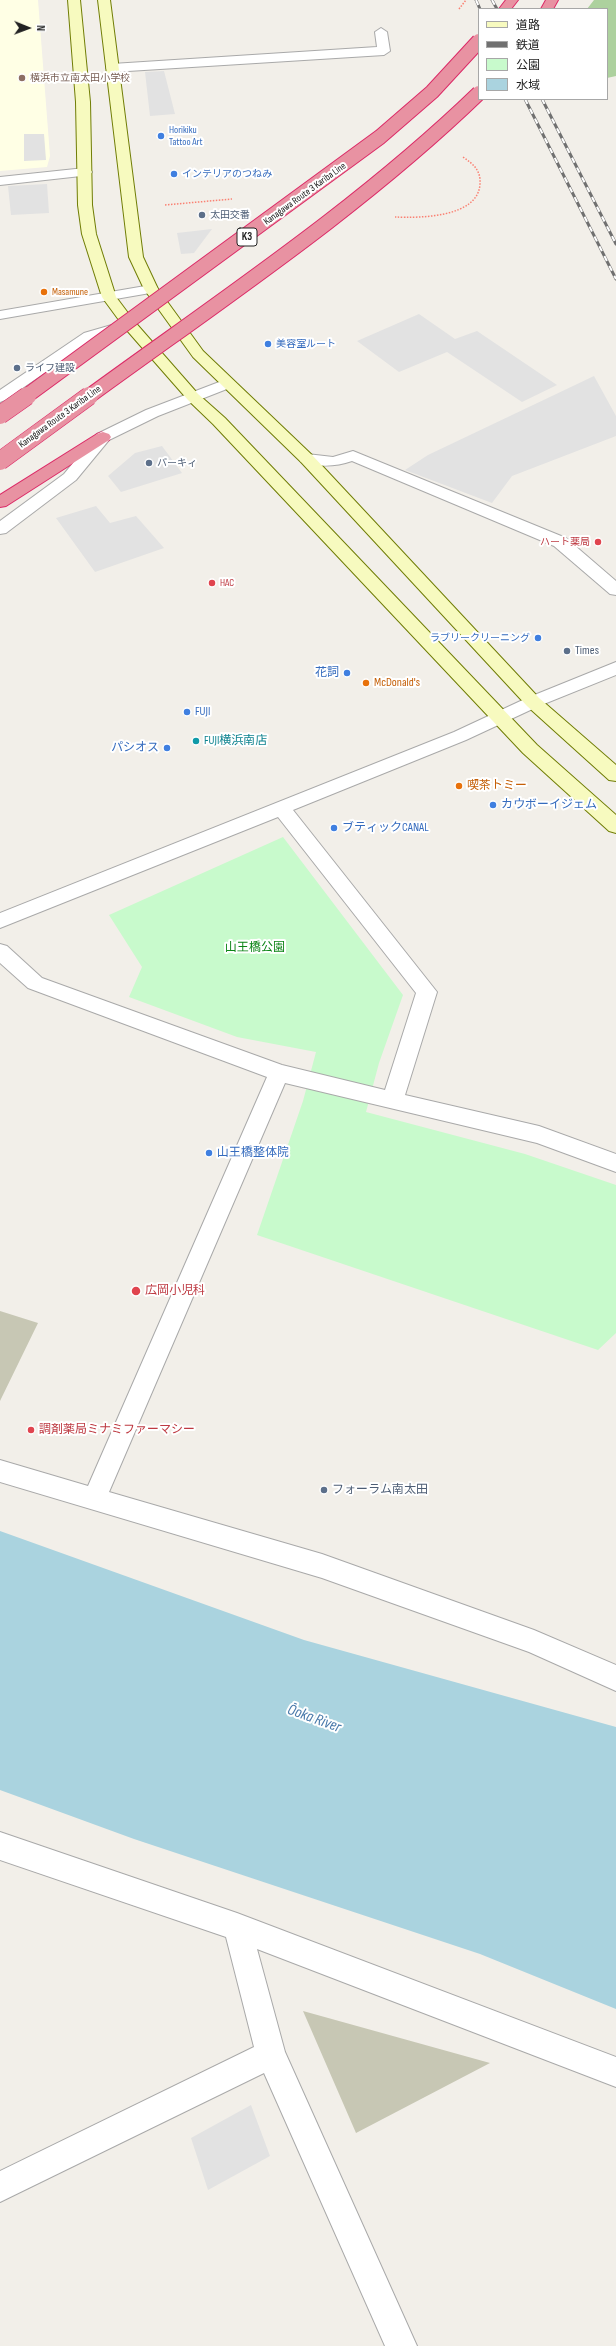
<!DOCTYPE html>
<html>
<head>
<meta charset="utf-8">
<style>
	body { margin:0 }
	#map { position:relative; width:616px; height:2346px; overflow:hidden; background:#f2efe9; font-family:"Sofia Sans Condensed","Noto Sans JP",sans-serif }
	canvas { display:block }
	.legend { position:absolute; left:478px; top:8px; width:130px; height:92px; box-sizing:border-box; background:#fff; border:1px solid #a7a7a7; margin:0; padding:5px 7px; list-style:none; font-size:12px; color:#222 }
	.legend li { display:flex; align-items:center; gap:8px; height:20px }
	.legend b { width:20px; border:1px solid #a7a7a7 }
	.north { position:absolute; left:8px; top:8px; width:40px; height:40px; -webkit-text-stroke:3px #fff; paint-order:stroke; rotate:91deg; font-size:11px; font-weight:700; line-height:16px; text-align:center; color:#222 }
	.north::after { content:''; display:block; margin:auto; width:14px; height:18px; background:#222; clip-path:polygon(50% 0,100% 100%,50% 72%,0 100%) }
</style>
</head>
<body>
<div id="map">
<canvas width="616" height="2346"></canvas>
<ul class="legend">
<li><b style="height:5px;background:#f7fabf"></b>道路</li>
<li><b style="height:5px;background:#707070"></b>鉄道</li>
<li><b style="height:11px;background:#c8facc"></b>公園</li>
<li><b style="height:11px;background:#aad3df"></b>水域</li>
</ul>
<div class="north">N</div>
</div>
<script>
const c = document.querySelector('canvas').getContext('2d');
c.lineJoin = 'round';
function paint(path, color) {
  c.fillStyle = color;
  c.fill(path, 'evenodd');
}
function stroke(path, color, width, dash) {
  c.strokeStyle = color;
  c.lineWidth = width;
  c.lineCap = dash ? 'butt' : 'round';
  c.setLineDash(dash || []);
  c.stroke(path);
}
function write(font, color, halo, rows, align = 'center') {
  c.font = font + ' "Sofia Sans Condensed","Noto Sans JP",sans-serif';
  c.lineWidth = 4;
  c.setLineDash([]);
  c.textBaseline = 'middle';
  c.strokeStyle = halo;
  c.fillStyle = color;
  for (const [text, x, y, turn = 0] of rows) {
    c.save();
    c.translate(x, y);
    c.rotate((+turn || 0) * Math.PI / 180);
    c.textAlign = isNaN(turn) ? turn : align;
    if (halo) c.strokeText(text, 0, 0);
    c.fillText(text, 0, 0);
    c.restore();
  }
}
paint(new Path2D(`
	M0,0h38l12,156 -3,11 -47,4z`), '#ffffe5');
paint(new Path2D(`
	M0,1311l38,12 -38,78z
	M303,2011l187,52 -134,70z`), '#c7c7b4');
paint(new Path2D(`
	M594,0h22v76l-9,2v-69h-20z`), '#add19e');
paint(new Path2D(`
	M283,837l120,158 -24,68 -13,49 159,42 91,31v148l-18,17 -341,-115 46,-134 13,-49 -79,-15 -108,-40 13,-30 -33,-52z`), '#c8facc');
paint(new Path2D(`
	M164,71l11,43 -25,2 -5,-44z
	M24,134h20l2,26 -22,1z
	M47,184l2,29 -38,2 -3,-29z
	M212,229l-18,24 -13,1 -4,-21z
	M419,314l36,25 22,-8 80,54 -35,17 -75,-50 -48,20 -42,-31z
	M594,376l22,40v20l-104,40 -20,27 -87,-33 23,-15z
	M162,446l20,27 -61,19 -13,-16 27,-23z
	M96,506l14,17 26,-7 28,32 -69,24 -39,-54z
	M251,2105l19,51 -62,34 -17,-52z`), '#e2e2e2');
paint(new Path2D(`
	M0,1531l304,109 312,87v282l-136,-55 -346,-115 -134,-49z`), '#aad3df');
const pedestrian = new Path2D(`
	M129,320l5,1 2,3 -2,3 -40,12 -89,61 -5,2v-12l84,-57z`);
const minor = new Path2D(`
	M381,28l6,4 3,19 -6,4 -272,17 -6,-4 6,-4 265,-17 -2,-15z
	M85,168l5,1 2,3 -2,3 -90,10v-8z
	M151,285l5,1 2,3 -2,3 -156,27v-8z
	M227,379l5,2 3,3 -3,3 -74,29 -49,24 -33,40 -70,53 -6,1v-13l64,-47 33,-40 49,-24z
	M353,451l213,87 50,43v14l-6,-1 -56,-48 -202,-85c-17,6 -33,6 -51,1l-2,-3 2,-3 6,-2 26,3z
	M616,662v13l-77,31 -73,34 -173,70 144,182 -32,103 134,31 77,28v18l-79,-29 -252,-60 -176,409 213,62 212,76 82,35v26l-87,-39 -207,-74 -322,-96v-22l88,26 179,-409 -239,-89 -28,-25v-19l7,2 35,32 240,87 103,25 31,-97 -138,-176 -278,111v-15l454,-181 73,-34z
	M0,1832l237,81 379,144v30l-359,-138 28,103 132,294h-32l-121,-273 -264,129v-31l254,-124 -28,-110 -226,-77z`);
const secondary = new Path2D(`
	M68,0h12l10,102 2,103 4,29 20,63 18,24 64,73 27,24 312,327 79,70v18l-7,-2 -86,-78 -310,-329 -25,-24 -64,-73 -22,-30 -20,-63 -4,-29 -2,-103z
	M98,0h12l33,257 15,32 45,62 110,105 226,242 77,67v16l-7,-1 -82,-74 -226,-244 -108,-105 -49,-68 -15,-32z`);
const motorway = new Path2D(`
	M506,0h12l-7,9h-12z
	M546,0h12l-5,9h-12z
	M103,432l6,2 2,3 -2,3 -103,66 -6,1v-12l97,-61z`);
stroke(pedestrian, '#a9a9a9', 2);
stroke(minor, '#a9a9a9', 2);
stroke(secondary, '#707d05', 2);
stroke(motorway, '#dc2a67', 2);
stroke(new Path2D(`
	M459,9l7,-9
	M165,205l67,-6
	M395,217c24,1 83,1 85,-33 1,-14 -7,-20 -17,-27`), '#fa8072', 1.5, [1.5, 1.5]);
paint(pedestrian, '#fff');
paint(minor, '#fff');
paint(secondary, '#f7fabf');
paint(motorway, '#e892a2');
const rail = new Path2D(`
	M476,0l4,9
	M492,0l5,9
	M525,99l91,180
	M542,99l74,145`);
stroke(rail, '#707070', 3);
stroke(rail, '#fff', 2, [5.5]);
const motorwayBridgeFar1 = new Path2D(`
	M25,397l355,-260 52,-45 47,-51
	M88,397c133,-97 272,-189 391,-304`);
const motorwayBridge = new Path2D(`
	M0,415l27,-19
	M0,461l89,-65`);
stroke(motorwayBridgeFar1, '#dc2a67', 16, []);
stroke(motorwayBridge, '#dc2a67', 19, []);
stroke(motorwayBridgeFar1, '#e892a2', 14);
stroke(motorwayBridge, '#e892a2', 18);
for (const [x, y, r, color] of [
	[22,78,4,"#8d6e63"],
	[161,136,4,"#3f7fe0"],
	[174,174,4,"#3f7fe0"],
	[202,215,4,"#5c6f8a"],
	[44,292,4,"#e8710a"],
	[268,344,4,"#3f7fe0"],
	[17,368,4,"#5c6f8a"],
	[149,463,4,"#5c6f8a"],
	[598,542,4,"#e0444e"],
	[212,583,4,"#e0444e"],
	[538,638,4,"#3f7fe0"],
	[567,651,4,"#5c6f8a"],
	[347,673,4,"#3f7fe0"],
	[366,683,4,"#e8710a"],
	[187,712,4,"#3f7fe0"],
	[196,741,4,"#0f9aa8"],
	[167,748,4,"#3f7fe0"],
	[459,786,4,"#e8710a"],
	[493,805,4,"#3f7fe0"],
	[334,828,4,"#3f7fe0"],
	[209,1153,4,"#3f7fe0"],
	[136,1291,5,"#e0444e"],
	[31,1430,4,"#e0444e"],
	[324,1490,4,"#5c6f8a"]
]) {
  const dot = new Path2D();
  dot.arc(x, y, r, 0, 2 * Math.PI);
  c.fillStyle = color;
  c.fill(dot);
  stroke(dot, '#fff', 1.5);
}
write('10px', '#785e54', '#fff', [
	["横浜市立南太田小学校",30,78]
], 'left');
write('10px', '#366cbe', '#fff', [
	["Horikiku",169,130],
	["Tattoo Art",169,142],
	["インテリアのつねみ",182,174],
	["美容室ルート",276,344],
	["ラブリークリーニング",530,638,"right"]
], 'left');
write('10px', '#222', '#fff', [
	["Kanagawa Route 3 Kariba Line",305,194,-36],
	["Kanagawa Route 3 Kariba Line",60,417,-36]
]);
write('10px', '#4e5e75', '#fff', [
	["太田交番",210,215],
	["ライフ建設",25,368],
	["パーキィ",157,463]
], 'left');
write('10px', '#c56008', '#fff', [
	["Masamune",52,292]
], 'left');
write('10px', '#be3a42', '#fff', [
	["ハート薬局",590,542],
	["HAC",220,583,"left"]
], 'right');
for (const [x, y, w] of [
	[247,237,20]
]) {
  const box = new Path2D();
  box.roundRect(x - w / 2, y - 9, w, 18, 3);
  c.fillStyle = '#fff';
  c.fill(box);
  stroke(box, '#222', 1);
}
write('bold 11px', '#222', null, [
	["K3",247,237]
]);
write('12px', '#4e5e75', '#fff', [
	["Times",575,651],
	["フォーラム南太田",332,1490]
], 'left');
write('12px', '#366cbe', '#fff', [
	["花詞",339,673,"right"],
	["FUJI",195,712],
	["パシオス",159,748,"right"],
	["カウボーイジェム",501,805],
	["ブティックCANAL",342,828],
	["山王橋整体院",217,1153]
], 'left');
write('12px', '#c56008', '#fff', [
	["McDonald's",374,683],
	["喫茶トミー",467,786]
], 'left');
write('12px', '#0d838f', '#fff', [
	["FUJI横浜南店",204,741]
], 'left');
write('12px', '#0c8416', '#fff', [
	["山王橋公園",255,948]
]);
write('12px', '#be3a42', '#fff', [
	["広岡小児科",145,1291],
	["調剤薬局ミナミファーマシー",39,1430]
], 'left');
write('italic 16px', '#4a7aab', '#fff', [
	["Ōoka River",314,1719,20]
]);
</script>
</body>
</html>
